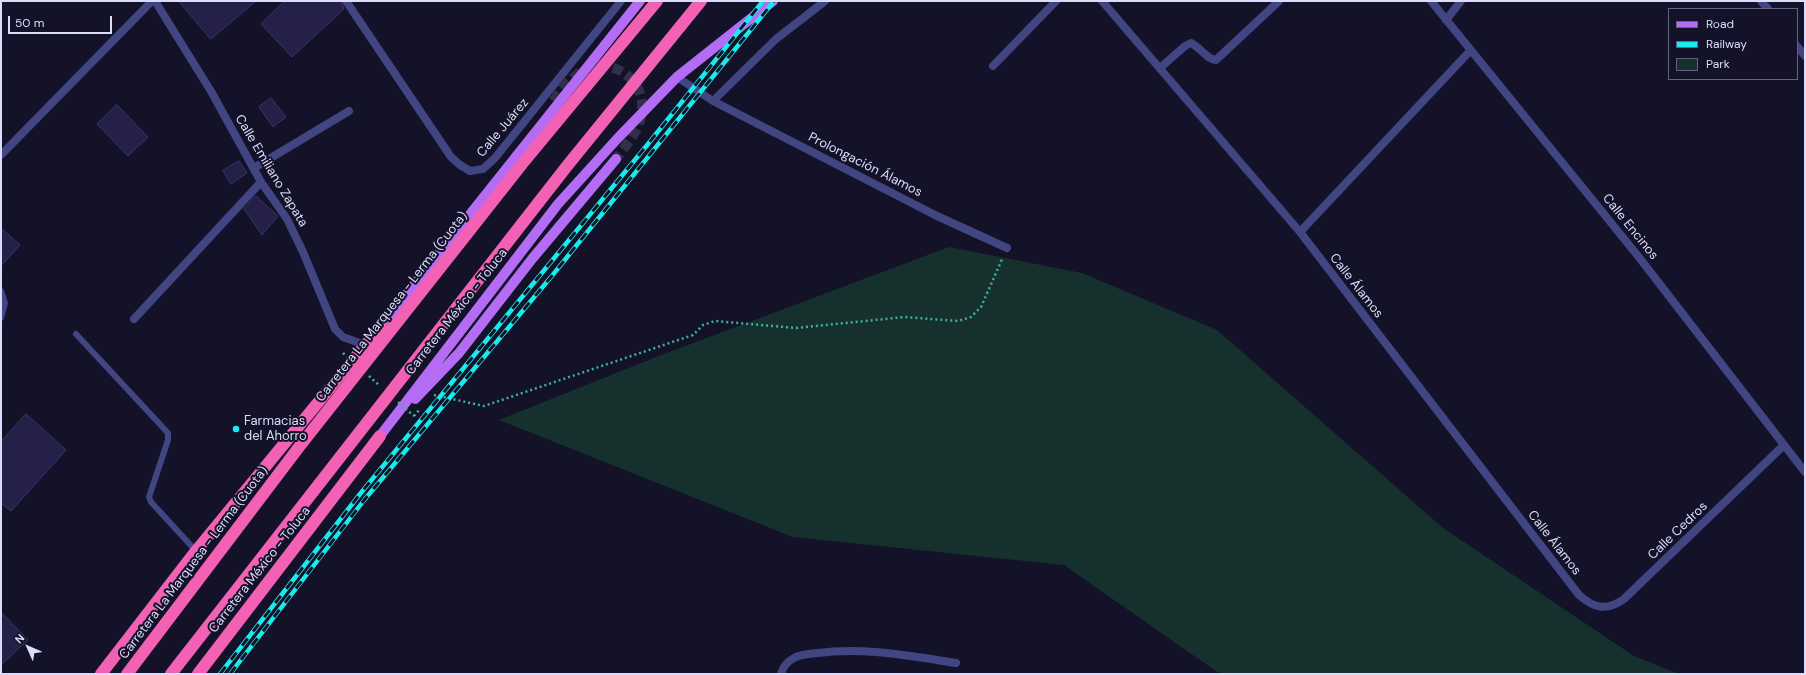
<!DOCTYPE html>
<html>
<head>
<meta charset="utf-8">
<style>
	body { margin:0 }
	#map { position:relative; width:1806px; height:675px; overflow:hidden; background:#141228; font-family:"DM Sans",sans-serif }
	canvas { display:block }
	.frame { position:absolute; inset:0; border:2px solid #dcdcfc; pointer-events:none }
	.legend { position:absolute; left:1668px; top:8px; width:130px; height:72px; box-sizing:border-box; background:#141228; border:1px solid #64637d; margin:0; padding:5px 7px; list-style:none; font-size:12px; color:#dcdcfc }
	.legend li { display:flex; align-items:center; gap:8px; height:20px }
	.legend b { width:20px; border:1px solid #64637d }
	.north { position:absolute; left:8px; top:627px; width:40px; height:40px; -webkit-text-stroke:3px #141228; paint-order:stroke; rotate:315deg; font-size:11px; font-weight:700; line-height:16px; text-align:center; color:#dcdcfc }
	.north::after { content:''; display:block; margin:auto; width:14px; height:18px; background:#dcdcfc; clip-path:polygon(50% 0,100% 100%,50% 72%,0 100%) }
	.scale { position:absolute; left:8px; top:16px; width:104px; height:18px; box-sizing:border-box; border:2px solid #dcdcfc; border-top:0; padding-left:5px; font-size:12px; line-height:14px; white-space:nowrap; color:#dcdcfc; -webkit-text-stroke:3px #141228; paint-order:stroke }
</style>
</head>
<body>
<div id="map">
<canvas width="1806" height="675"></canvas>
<div class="frame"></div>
<ul class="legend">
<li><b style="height:5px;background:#b36cf3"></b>Road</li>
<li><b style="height:5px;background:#18ebec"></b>Railway</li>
<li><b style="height:11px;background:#16312d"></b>Park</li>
</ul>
<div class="north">N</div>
<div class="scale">50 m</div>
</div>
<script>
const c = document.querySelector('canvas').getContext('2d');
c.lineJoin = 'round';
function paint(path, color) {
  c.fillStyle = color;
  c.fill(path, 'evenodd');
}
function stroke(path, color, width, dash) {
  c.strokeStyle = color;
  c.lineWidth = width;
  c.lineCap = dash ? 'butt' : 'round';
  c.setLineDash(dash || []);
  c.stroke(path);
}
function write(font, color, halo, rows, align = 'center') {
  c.font = font + ' "DM Sans",sans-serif';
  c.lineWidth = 4;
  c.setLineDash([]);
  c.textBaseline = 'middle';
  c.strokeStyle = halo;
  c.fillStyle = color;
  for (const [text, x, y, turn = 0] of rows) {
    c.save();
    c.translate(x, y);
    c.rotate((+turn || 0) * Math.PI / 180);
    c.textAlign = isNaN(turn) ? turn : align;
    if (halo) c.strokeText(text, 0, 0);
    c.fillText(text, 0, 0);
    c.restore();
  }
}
paint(new Path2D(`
	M949,247l133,26 135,57 226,198 191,128 45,18h-459l-156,-109 -271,-28 -294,-117 157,-63z`), '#16312d');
const building = new Path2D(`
	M179,1h77l-45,38z
	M285,1h56l3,8 -52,48 -31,-33z
	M271,98l15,19 -13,10 -14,-20z
	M117,105l31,32 -20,19 -31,-32z
	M239,161l8,12 -16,11 -8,-13z
	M256,196l22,20 -16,19 -18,-26z
	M1,228l19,17 -19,21z
	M26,414l40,36 -55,61 -10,-8v-61z
	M1,612l27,28 -27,25z`);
paint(building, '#242047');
stroke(building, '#3a3471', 1);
stroke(new Path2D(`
	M598,65c35,2 54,31 39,63 -5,11 -14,21 -21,31
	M553,101l14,-18 13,-11`), '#323048', 10, [10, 5]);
stroke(new Path2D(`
	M434,395l50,11 209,-71 10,-10 12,-4 81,7 108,-11 54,4 13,-4 10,-10 22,-50
	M414,416l6,-7`), '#3bb19f', 2.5, [2, 3]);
stroke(new Path2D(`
	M1,291l4,12 -4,15
	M76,334l92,99v7l-19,57 2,5 45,49`), '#414582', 6);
stroke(new Path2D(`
	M155,1l57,92 49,89 26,37 16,33 32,77 8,8 22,8
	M346,1l105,156 9,8 10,6 13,-2 12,-11 126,-157
	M1102,1l198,231 279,363c16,14 28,16 45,4l160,-154
	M1431,1l207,255 167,216
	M1761,1l7,8
	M1446,20l15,-19
	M1797,46l8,10
	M993,66l63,-65
	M1160,68l25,-22 6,-3c9,4 15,16 25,17l63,-59
	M677,77l36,24 224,115 70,32
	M713,101l63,-62 49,-38
	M1,155l151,-154
	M254,168l95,-57
	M1300,232l170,-181
	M134,319l127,-137
	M781,674c2,-7 7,-13 13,-16 7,-4 16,-4 24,-5 46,-6 92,3 138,10`), '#414582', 8);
stroke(new Path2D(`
	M381,326l259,-325
	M415,399l44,-46 73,-94 84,-100
	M380,436l178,-232 59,-65 60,-62 96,-76`), '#b36cf3', 10);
stroke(new Path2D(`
	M101,674l95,-123 185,-225
	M198,674l182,-238`), '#f261b4', 12);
const rail = new Path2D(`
	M220,674l140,-180 288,-350 115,-143
	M230,674l135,-175 186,-222 223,-276`);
stroke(rail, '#18ebec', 4.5);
stroke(rail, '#141228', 3, [9]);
stroke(new Path2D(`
	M343,353l9,8
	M369,376l11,10
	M398,402l16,14`), '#3bb19f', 2.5, [2, 3]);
stroke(new Path2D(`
	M127,674l172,-227 223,-283 135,-163
	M171,674l396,-508 134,-165`), '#f261b4', 12);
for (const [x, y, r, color] of [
	[236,429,4,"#18ebec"]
]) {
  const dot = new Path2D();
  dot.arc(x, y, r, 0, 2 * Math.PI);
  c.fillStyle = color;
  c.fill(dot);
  stroke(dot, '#141228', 1.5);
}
write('13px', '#dcdcfc', '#141228', [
	["Calle Juárez",503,128,-50],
	["Prolongación Álamos",865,165,27],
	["Calle Emiliano Zapata",271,171,59],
	["Calle Encinos",1630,227,51],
	["Calle Álamos",1356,286,52],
	["Carretera La Marquesa - Lerma (Cuota)",392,307,-52],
	["Carretera México - Toluca",457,312,-52],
	["Calle Cedros",1678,531,-44],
	["Calle Álamos",1554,543,52],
	["Carretera La Marquesa - Lerma (Cuota)",194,563,-53],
	["Carretera México - Toluca",260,570,-52]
]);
write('13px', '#dcdcfc', '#141228', [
	["Farmacias",244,422],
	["del Ahorro",244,437]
], 'left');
</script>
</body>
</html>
